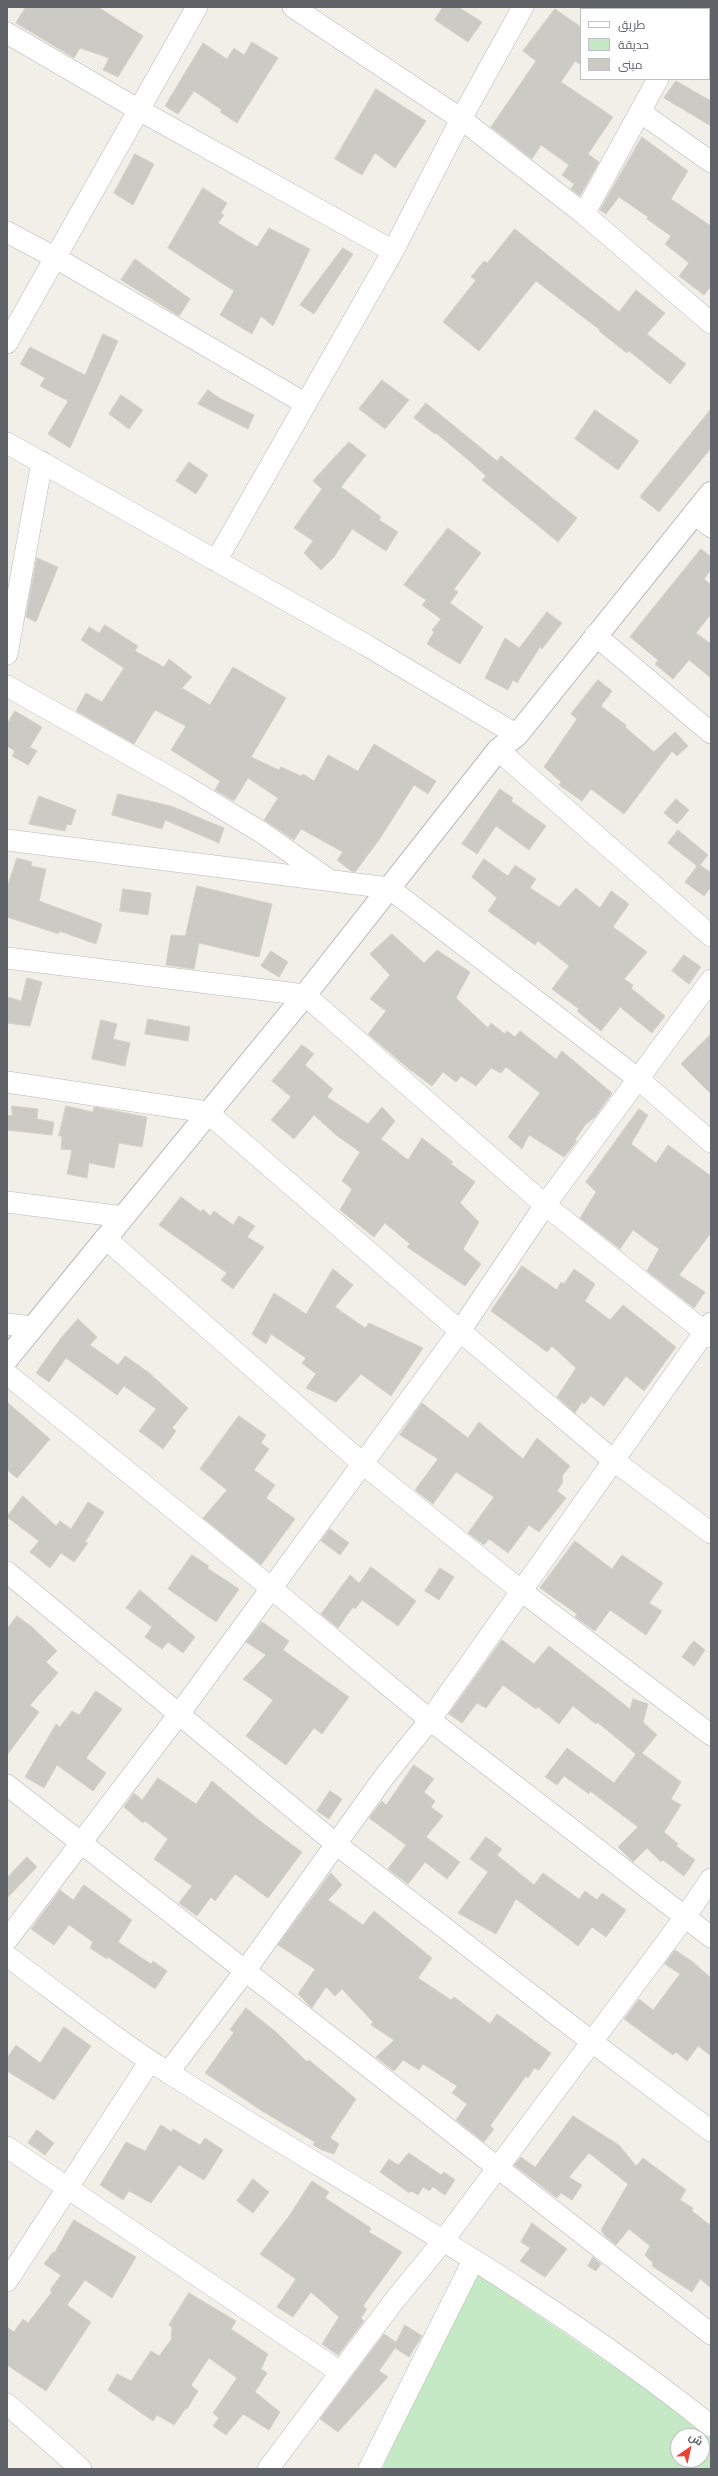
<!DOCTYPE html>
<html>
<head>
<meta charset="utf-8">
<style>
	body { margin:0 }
	#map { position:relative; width:718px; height:2476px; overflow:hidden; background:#f1efe8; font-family:Ubuntu,Cairo,sans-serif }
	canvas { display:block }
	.frame { position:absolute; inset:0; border:8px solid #5f6368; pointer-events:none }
	.legend { position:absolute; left:580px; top:8px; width:130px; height:72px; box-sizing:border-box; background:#fff; border:1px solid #bfc1c3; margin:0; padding:5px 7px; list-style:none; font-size:12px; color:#5f6368 }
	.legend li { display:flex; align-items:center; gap:8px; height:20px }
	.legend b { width:20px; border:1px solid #bfc1c3 }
	.north { position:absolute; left:670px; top:2428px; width:40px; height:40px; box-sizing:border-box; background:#fff; border:1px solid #bfc1c3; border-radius:50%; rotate:34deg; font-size:11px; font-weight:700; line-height:16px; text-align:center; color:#5f6368 }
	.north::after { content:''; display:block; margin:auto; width:14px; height:18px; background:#ea4335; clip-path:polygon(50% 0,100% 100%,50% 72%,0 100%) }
</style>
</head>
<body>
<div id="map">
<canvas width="718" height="2476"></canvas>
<div class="frame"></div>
<ul class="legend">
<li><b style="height:5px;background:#fff"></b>طريق</li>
<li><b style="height:11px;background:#c5e8c5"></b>حديقة</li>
<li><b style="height:11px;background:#cccac5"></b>مبنى</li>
</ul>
<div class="north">ش</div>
</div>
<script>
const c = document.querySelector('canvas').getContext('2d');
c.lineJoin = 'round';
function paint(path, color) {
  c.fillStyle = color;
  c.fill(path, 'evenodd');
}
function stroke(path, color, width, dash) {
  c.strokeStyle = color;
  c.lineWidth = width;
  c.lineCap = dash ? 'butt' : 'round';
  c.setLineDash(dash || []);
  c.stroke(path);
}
paint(new Path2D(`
	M473,2271l238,162v36h-329zM678,2436h24v24h-24z`), '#c5e8c5');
const building = new Path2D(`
	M26,7h72l45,29 -25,41 -15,-7 6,-12 -29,-10 -6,10 -58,-35z
	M443,7h15l24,15 -14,20 -33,-22z
	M555,9l26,18v38l-6,-4 -14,21 52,35 -25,37 11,8 -19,34 -9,-7 3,-5 -12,-9 7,-10 -28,-20 -9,14 -41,-32 45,-66 -13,-10z
	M252,42l26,16 -41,65 -17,-11 2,-2 -28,-19 -16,23 -13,-8 38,-63 24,16 7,-11 10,7z
	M676,81l35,20v25l-47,-28z
	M376,89l50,32 -31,47 -20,-15 -13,22 -27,-16z
	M642,137l46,34 -17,28 40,27v60l-7,9 -25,-19 10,-13 -24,-19 6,-8 -24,-17 1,-2 -29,-20 -13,17 -6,-4z
	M135,154l19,10 -21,41 -19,-12z
	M203,188l24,15 -6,10 3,2 -6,8 39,24 12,-19 41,21 -37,77 -12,-10 -9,18 -32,-19 14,-24 -66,-43z
	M515,229l104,83 17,-22 29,23 -18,21 39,30 -16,20 -41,-33 -2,2 -28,-22 1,-1 -64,-49 -57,70 -36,-29 33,-42 -5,-3 13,-16 3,2z
	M343,248l10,6 -39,60 -14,-9z
	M135,259l55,40 -11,17 -58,-36z
	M103,334l15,7 -48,107 -22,-14 20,-33 -28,-15 5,-8 -25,-14 10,-17 55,28z
	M382,380l27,20 -24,29 -26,-20z
	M208,390l13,9 33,16 -6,14 -50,-25z
	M121,395l22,15 -14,19 -20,-15z
	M426,403l71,58 4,-5 76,62 -19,24 -76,-62 4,-4 -13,-12 -37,-31 -1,1 -21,-16z
	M711,409v39l-52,64 -19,-15z
	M595,410l44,31 -21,29 -43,-31z
	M349,442l17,13 -25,32 40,30 -2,3 19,12 -12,19 -34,-22 -18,28 -13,13 -17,-17 9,-12 -19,-13 28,-39 -9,-8z
	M189,462l19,13 -12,19 -20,-13z
	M448,528l33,25 -27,36 4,3 -8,11 33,24 -23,37 -33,-20 7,-12 -2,-2 9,-11 -19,-14 4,-5 -22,-15z
	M701,549l10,8v13l-7,9 7,6v29l-15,19 15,11v34l-22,-18 -16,19 -18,-15 3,-4 -28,-23z
	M37,558l21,9 -22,55 -10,-5z
	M547,612l15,11 -20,26 -2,-2 -23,36 -4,-3 -5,10 -23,-12 20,-40 14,10z
	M105,625l33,21 -3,5 29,16 5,-8 23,18 -10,11 28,17 23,-38 53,31 -35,59 28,13 2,-3 20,9 2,-2 11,7 14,-26 30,16 16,-27 62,37 -8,13 -14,-9 -35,55 -24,32 -4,-1 -14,-11 6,-8 -42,-23 -7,11 -30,-20 14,-22 -30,-20 -14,23 -19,-11 5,-9 -49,-31 15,-24 -31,-16 -21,34 -58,-33 10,-18 16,9 22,-34 -43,-28 8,-13 10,6z
	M598,680l14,11 -11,15 25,19 -1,2 29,25 21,-20 13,14 -11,10 -5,-5 -48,63 -33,-25 -9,12 -23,-16 2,-3 -17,-15 33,-48 -6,-5z
	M15,711l27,16 -12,20 7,4 -9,14 -16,-9 3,-5 -8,-5v-22z
	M500,789l13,9 -2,3 35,25 -17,24 -33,-24 -19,28 -15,-10z
	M118,794l53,12 53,22 -5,15 -54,-23 -3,9 -50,-14z
	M39,796l37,14 -5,15 -4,-1 -2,7 -36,-7z
	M676,799l13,11 -12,14 -13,-11z
	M678,830l30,25 -8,10 11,8v14l-7,9 -19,-14 12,-16 -29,-23z
	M17,858l15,4 -1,4 15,3 -7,32 63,23 -6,20 -37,-13v3l-52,-17v-29z
	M484,859l24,17 7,-11 21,14 -6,9 29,19 17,-19 24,20 11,-17 18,13 -16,23 34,25 -23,27 9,6 -2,3 34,28 -13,17 -32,-26 -19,24 -24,-20 2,-2 -27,-20 17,-23 -31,-25 -3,4 -47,-34 9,-13 -25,-21z
	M197,886l75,18 -13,53 -60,-14 -5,26 -28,-4 5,-30 14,1z
	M123,889l28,4 -3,22 -28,-4z
	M392,934l32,29 13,-13 33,22 -14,26 32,30 3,-5 14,11 2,-3 8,6 5,-6 36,28 6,-8 50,42 -17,24 -10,8 -10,15 2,1 -13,16 -35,-22 -7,14 -14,-12 32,-44 -34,-26 -5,6 -10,-5 -15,18 -15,-10 -5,6 -13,-10 -11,14 -23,-17 -41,-35 18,-23 -16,-12 20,-24 -20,-21z
	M271,951l17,11 -9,15 -18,-11z
	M684,955l17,12 -12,17 -17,-13z
	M27,978l15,4 -12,44 -23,-3v-26l14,4z
	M148,1019l42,8 -2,14 -43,-7z
	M101,1020l16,4 -4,15 17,4 -5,23 -33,-7z
	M711,1034v60l-30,-30z
	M302,1045l12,9 -9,11 28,24 -6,8 41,27 14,-17 13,14 -14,18 27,21 14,-22 31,24 -2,2 24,18 -15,21 19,19 -16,27 18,15 -16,22 -58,-39 3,-3 -25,-21 -11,14 -34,-27 12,-21 -10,-8 18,-29 -24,-17 -22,-20 -20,24 -23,-19 20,-23 -19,-16z
	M12,1106l26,3 -1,10 17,3 -2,13 -45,-5v-15l5,1z
	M66,1106l27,6 1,-5 53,10 -5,30 -23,-4 -5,25 -25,-5 -2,15 -20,-4 5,-24 -11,-1 1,-13h-3z
	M639,1109l9,6 -17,29 25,19 12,-18 43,31v57l-32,42 26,17 -11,16 -47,-37 12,-22 -26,-19 -13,19 -40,-31 16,-26 -10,-10z
	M181,1197l20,15 2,-3 7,7 4,-5 19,14 6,-9 16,10 -8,11 17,10 -31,42 -12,-9 6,-7 -68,-48z
	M522,1266l35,24 4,-8 3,2 10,-15 21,15 -10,17 25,19 13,-15 53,42 -32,44 -18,-15 -22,30 -13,-10 -7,8 -2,-2 -7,11 -18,-16 19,-29 -24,-22 -5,6 -56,-41z
	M333,1269l20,16 -18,22 30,21 4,-5 54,25 -32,48 -30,-22 -25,28 -30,-14 10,-14 -14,-11 4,-5 -35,-24 -5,10 -14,-10 22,-41 32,21z
	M78,1319l19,18 -7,8 28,20 7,-9 23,16 40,36 -16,20 4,3 -13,18 -24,-18 17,-22 -32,-23 -7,9 -51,-37 -17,24 -13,-9 25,-35z
	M7,1402l43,37 -33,39 -10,-8z
	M422,1403l46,35 11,-16 44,37 14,-21 33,28 -8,10 1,6 -6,9 9,7 -27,34 -10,-7 -21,28 -19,-14 -5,6 -16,-12 26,-36 -38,-25 -23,32 -18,-14 23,-31 -38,-24z
	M239,1416l27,19 -5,8 8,6 -15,21 21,15 -9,13 29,21 -34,46 -58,-47 24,-28 -27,-21z
	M23,1496l33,30 4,-5 11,8 17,-27 16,10 -19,30 3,1 -14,19 -13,-9 -11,15 -20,-16 9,-11 -32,-24z
	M330,1529l19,14 -9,12 -19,-14z
	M575,1541l37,28 10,-14 41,28 -14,20 13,8 -16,24 -36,-25 -15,21 -20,-14 2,-3 -37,-26z
	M192,1555l17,11 -2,2 32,21 -23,33 -48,-33z
	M371,1567l45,34 -18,25 -36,-26 -7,9 -2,-2 -15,21 -17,-14 29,-39 9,8z
	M440,1568l14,9 -15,23 -14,-9z
	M140,1590l55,47 -12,16 -15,-11 -6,7 -17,-12 7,-10 -26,-19z
	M17,1616l15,11 25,24 -11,11 12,11 -28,32 9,7 -32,43v-126z
	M262,1622l27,19 -6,9 66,47 -27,37 -8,-6 -28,37 -40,-29 27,-36 -30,-21 23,-24 -20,-13z
	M502,1640l32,24 15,-18 81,63 3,-10 15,5 -5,18 14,13 -15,18 39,29 -10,17 10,6 -17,27 14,12 -2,2 19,14 -11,16 -21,-16 -2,2 -14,-14 -14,14 -15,-15 20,-20 -48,-36 -1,3 -25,-18 -7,9 -12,-8 22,-29 47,35 22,-29 -39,-32 -1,2 -23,-18 -14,18 -21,-17 -2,2 -33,-24 -17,23 -9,-5 -15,20 -13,-9z
	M694,1641l11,9 -11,16 -12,-9z
	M96,1691l26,18 -36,49 20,15 -13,18 -36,-26 -13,23 -19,-11 31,-53 4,3 12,-16 7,4z
	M414,1765l20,14 -10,13 11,9 -4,6 12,9 -17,21 34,25 -13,17 -22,-17 -17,22 -20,-15 18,-24 -37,-27 13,-17 4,4z
	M158,1778l38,26 16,-23 48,40 42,31 -34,46 -33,-24 -20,27 -4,-4 -14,19 -18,-13 13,-17 -38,-27 14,-20 -23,-18 -2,2 -19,-16 10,-14 8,7z
	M330,1791l12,8 -13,20 -12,-8z
	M486,1837l16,12 -5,6 37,30 9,-12 36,26 6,-8 12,9 5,-7 24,17 -20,27 -14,-10 -14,19 -62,-47 -20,35 -38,-21 30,-41 -18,-13z
	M27,1857l10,10 -30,31v-20z
	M331,1873l11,12 -14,15 35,25 11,-14 58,47 -14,20 33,22 3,-3 36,27 7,-10 54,39 -12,17 -5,-2 -6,10 -2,-2 -36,50 4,3 -10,13 -28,-22 11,-16 -15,-11 5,-7 -34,-22 -4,6 -16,-10 -9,11 -18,-14 18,-17 -23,-15 2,-3 -31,-33 -7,7 -9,-9 -14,21 -14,-14 17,-25 -37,-24z
	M84,1885l48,35 -14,22 33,22 2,-3 14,10 -12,18 -47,-32 -1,2 -17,-11 3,-6 -24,-17 -15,20 -23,-16 29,-39 13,10z
	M675,1950l18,12 18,16v78l-13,-10 -11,15 -11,-9 -3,3 -49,-36 15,-20 14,11 27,-36 -15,-10z
	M246,2008l30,24 31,30 2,-2 47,39 -26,39 9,6 -5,10 -12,-4 -9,-5 2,-3 -53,-31 -57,-38 29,-41 -4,-2z
	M64,2027l27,19 -37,54 -47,-29v-13l9,-13 24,18z
	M573,2116l46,29 17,21 7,-8 43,32 -6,10 13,8 -1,3 19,15v62l-11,-9 -8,13 -40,-26 1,-3 -8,-8 5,-9 -21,-17 -13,16 -11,-9 -4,-6 27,-46 -39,-31 -20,24 13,8 -10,15 -11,-7 -4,5 -43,-33 7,-8 14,10z
	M161,2125l11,7 1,-3 27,16 5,-7 18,12 -19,30 -25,-15 -28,38 -22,-12 -6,9 -23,-15 26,-43 19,9z
	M37,2130l17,13 -9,12 -17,-12z
	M409,2153l32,22 3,-3 11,8 -10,15 -12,-8 -4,4 -6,-4 -5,8 -7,-4 -2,2 -29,-21 9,-13 9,6z
	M253,2179l16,13 -16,21 -16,-12z
	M312,2181l17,11 -4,6 46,30 -2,4 33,20 -39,54 4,3 -6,9 3,3 -26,34 -16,-11 17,-27 -28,-25 -18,25 -16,-10 19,-28 -36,-25 29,-38z
	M74,2220l62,37 -24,41 -27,-18 -18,25 24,17 -45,69 -39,-26v-38l7,5 9,-13 5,4 24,-31 -2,-2 11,-15 -17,-11 9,-12 1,1z
	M532,2223l35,26 -22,28 -25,-16 10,-13 -9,-6z
	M593,2257l8,7 -5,7 -8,-5z
	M189,2293l47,28 -5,8 37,25 -7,15 6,4 -12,19 25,20 -11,18 -26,-16 -17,21 -13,-9 6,-8 -6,-5 24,-35 -28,-20 -18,27 7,6 -11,18 -1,-1 -12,17 -17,-10 -4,6 -45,-31 9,-16 14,7 20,-30 8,5 12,-16 1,-13 -3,-2z
	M405,2325l17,11 -13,21 -14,-9 -16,23 9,6 -50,55 -18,-13 64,-85 12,8z`);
paint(building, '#cccac5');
stroke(building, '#d6d1c6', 1);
const minor = new Path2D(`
	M293,7l168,112 123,95 127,109
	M679,7l5,2
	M709,23l2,1
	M7,33l132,77 254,141
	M640,112l71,50
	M584,214l74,-135
	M7,232l49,26 250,146
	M7,343l190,-336
	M7,443l359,202 151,90
	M694,513l17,14
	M216,561l177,-310 68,-132 62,-112
	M595,635l116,98
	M7,654l35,-192
	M7,686l178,100 76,46 67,47
	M498,750l213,186
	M7,840l382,48 248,190 74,64
	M7,958l298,37 240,210 166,132
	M7,1082l200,30 253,219 153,129 98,73
	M7,1202l117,15
	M105,1238l258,226 157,126 191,145
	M7,1324l25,3
	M7,1374l264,214 159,132 281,217
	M7,1572l329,272 256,198 119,89
	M7,1785l704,549
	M7,1940l172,-226 281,-383 85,-126 166,-225
	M7,1956c53,39 106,82 162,117 182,115 374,218 542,353
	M168,2073l77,-102 139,-194 46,-57 281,-397
	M7,2147l333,225
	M7,2281l143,-220
	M7,2404l74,65
	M268,2469l126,-168 49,-60 242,-324 26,-38
	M369,2469l104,-208`);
const tertiary = new Path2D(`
	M7,1359l298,-364 193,-245 19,-15 194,-242`);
stroke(minor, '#b5b8bc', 22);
stroke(tertiary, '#b5b8bc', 24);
stroke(minor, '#fff', 21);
stroke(tertiary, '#fff', 22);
</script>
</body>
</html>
